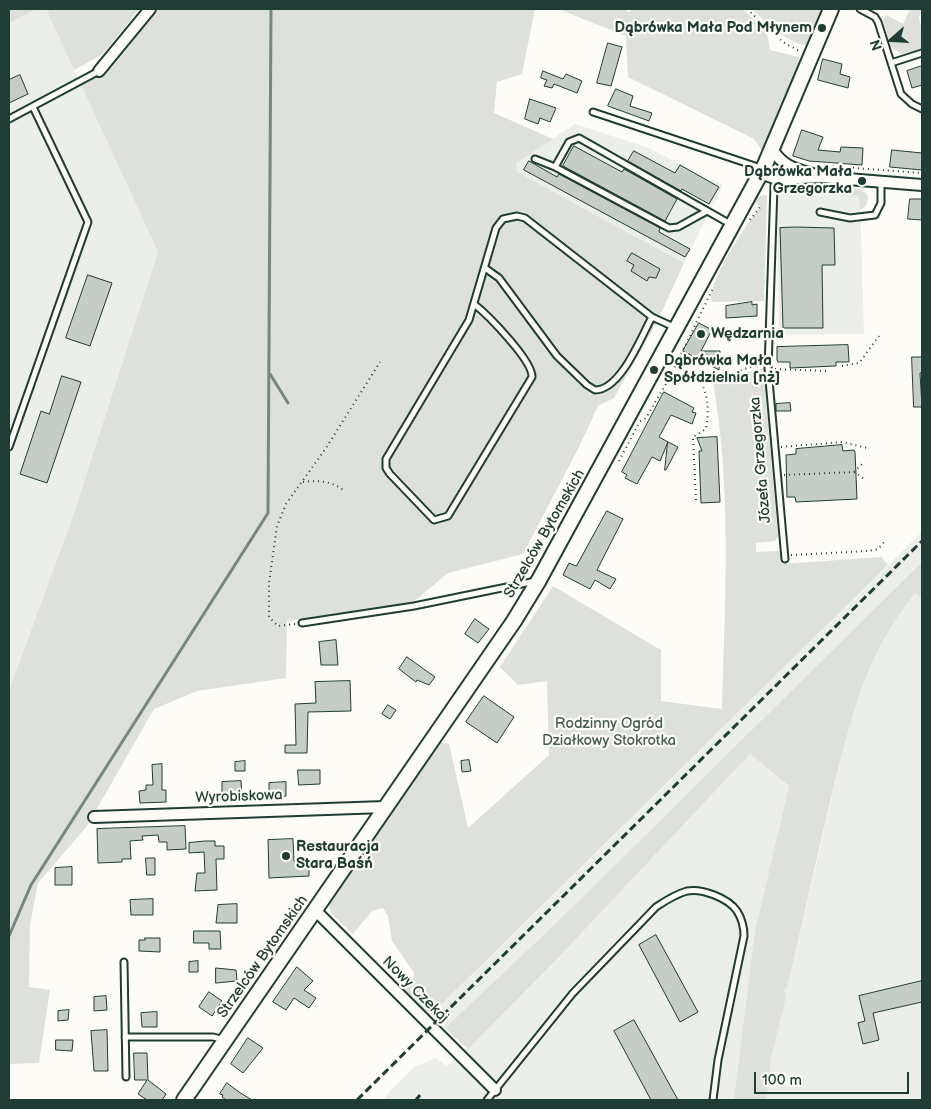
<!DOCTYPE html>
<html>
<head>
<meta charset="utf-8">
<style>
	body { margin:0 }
	#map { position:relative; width:931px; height:1109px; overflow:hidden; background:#fdfcf7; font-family:"Balsamiq Sans",sans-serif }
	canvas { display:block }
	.frame { position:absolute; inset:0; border:10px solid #1f3d34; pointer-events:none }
	.north { position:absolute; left:866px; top:15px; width:50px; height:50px; -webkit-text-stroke:4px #fdfcf7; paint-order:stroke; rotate:251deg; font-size:14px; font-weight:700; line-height:20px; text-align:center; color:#1f3d34 }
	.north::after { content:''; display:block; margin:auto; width:18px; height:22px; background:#1f3d34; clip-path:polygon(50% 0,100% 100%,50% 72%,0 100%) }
	.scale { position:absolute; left:754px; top:1072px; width:155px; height:22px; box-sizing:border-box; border:2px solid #1f3d34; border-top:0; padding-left:6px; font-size:15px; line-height:18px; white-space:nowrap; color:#1f3d34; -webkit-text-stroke:4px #fdfcf7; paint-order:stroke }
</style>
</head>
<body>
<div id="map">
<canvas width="931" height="1109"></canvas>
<div class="frame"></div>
<div class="north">N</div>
<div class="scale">100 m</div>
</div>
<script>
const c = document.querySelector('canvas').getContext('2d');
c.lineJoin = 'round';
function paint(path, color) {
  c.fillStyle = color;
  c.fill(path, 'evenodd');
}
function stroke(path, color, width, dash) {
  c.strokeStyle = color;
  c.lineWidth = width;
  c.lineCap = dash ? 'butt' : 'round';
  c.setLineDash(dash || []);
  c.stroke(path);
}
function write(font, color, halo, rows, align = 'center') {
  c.font = font + ' "Balsamiq Sans",sans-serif';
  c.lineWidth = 4.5;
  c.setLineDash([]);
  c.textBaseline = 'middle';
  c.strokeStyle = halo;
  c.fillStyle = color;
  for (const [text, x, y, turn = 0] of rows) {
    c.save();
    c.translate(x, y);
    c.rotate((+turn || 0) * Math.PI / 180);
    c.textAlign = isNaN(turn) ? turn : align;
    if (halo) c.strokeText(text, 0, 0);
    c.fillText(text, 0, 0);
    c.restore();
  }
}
paint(new Path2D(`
	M37,9h9l112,243 -85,264 -64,173v-666z
	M575,124l71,23 77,38 -39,78 -167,-91 -1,-9z
	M777,194l83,2 4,138 -85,1z
	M922,532v30l-368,363 -109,103 -13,-13z
	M915,592l7,7v501h-155l4,-42 15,-61 -2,-7 4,-5 62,-266 23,-63 26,-44z
	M750,754l39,32 -34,145 -21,169h-351l8,-10 23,-23 22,-9 11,8 19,-18 2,1 90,-91z`), '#eceee9');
paint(new Path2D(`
	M9,9h28l-28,14z
	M46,9h93l-36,45 -29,16z
	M157,9h378l-13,65 -25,8 -3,31 59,26 -37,24 1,9 167,91 -26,57 -44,78 -16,8 -19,41 -56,107 -75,19 -37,31 -124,17 -1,57 -89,13 -43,18 -67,117 -49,57 -8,42 -1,62 21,3 -11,73 -30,1v-374l64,-174 85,-264 -77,-167 25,-14 19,-20z
	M558,9h67l4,3 3,-3h111l24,24 3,17 29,7 1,4 -37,91 -9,-13 -126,-62 -2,-41z
	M752,9h72l-16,37c-22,-4 -40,-22 -56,-37z
	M910,9h12l-3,9 3,13v18l-21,5 -10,-7 -8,-26 3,-6 17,9z
	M811,185l48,4 7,4c4,8 1,13 -6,17l-1,-14 -82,-2 9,-7z
	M767,195l-3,106 -52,1c-7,-17 36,-80 48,-95l-5,-6 5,-5z
	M763,368l15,168 -3,5 -19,2v9l23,-1 3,13 99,-7 7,8 -459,452 -27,-29 11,-7 1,-8 -22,-32 -4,-25 -5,-8 -11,3 -19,23 -22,-21 -3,-10 110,-161 11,2 19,84 81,-73 -2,-74 -29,4 -18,-18 53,-81 108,64v51l61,8c3,-109 10,-219 -9,-327z
	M922,562v37l-7,-6c-50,62 -63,121 -82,197 -16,65 -30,130 -45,195l-4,5 2,7 -15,61 -4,42h-33l21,-169 34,-145 -39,-32 -192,204 -90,91 -23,-21 109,-103z`), '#dde0db');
stroke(new Path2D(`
	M270,374l18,29
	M9,936l22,-51 237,-372 3,-504`), '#75877f', 3);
const building = new Path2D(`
	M608,43l14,4 -11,39 -14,-3z
	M823,59l19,5 -2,10 10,3 -2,11 -30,-8z
	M922,66v19l-10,3 -5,-17z
	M543,71l20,8 3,-5 16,7 -5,12 -23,-9 -2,4 -8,-2 3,-6 -6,-2z
	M20,75l8,19 -19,9v-23z
	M616,89l17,7 -3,10 22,7 -3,8 -41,-15z
	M530,99l26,9 -6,14 -10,-4 -2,6 -13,-5z
	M802,130l21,7 -5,13 22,2 1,-5 22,1 -1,17 -53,-4 -16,-5z
	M574,146l48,26 2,-3 53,30 -12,22 -102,-55z
	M892,150l30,3v17l-32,-3z
	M634,151l41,22 5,-8 39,22 -10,17 -27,-15 -1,2 -53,-30z
	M529,161l28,16 2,-3 101,54 -1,4 31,17 -5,8 -161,-87z
	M910,199h12v21l-14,-1z
	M796,227l38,1 1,37h-13l1,63h-40l-3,-100z
	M632,253l28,16 -4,9 -7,-1 -2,4 -16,-10 3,-6 -7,-4z
	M88,275l24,8 -22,63 -24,-8z
	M752,302v3l5,-1v12l-31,2v-12z
	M699,323l13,7 -11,21h19l-1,19 -36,-19z
	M848,345l1,17h-13v4l-46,2v-6h-12l-1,-2v-13z
	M912,357h10v15l-2,1 2,34h-8z
	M62,376l19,6 -34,101 -27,-9 21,-63 8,3z
	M664,392l30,16 -2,4 4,1 -4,11 -21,-9 -12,22 9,5 -8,19 -8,-4 -15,27 -12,-6 2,-3 -5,-3z
	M790,403l1,8h-15v-7z
	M717,437l3,65 -19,1 -2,-52h3l-5,-13z
	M668,442l10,5 -12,23h-1z
	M842,445l1,6 11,-1 1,2 2,47 -61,3 -1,-5h-8l-1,-42 10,-1v-5z
	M607,511l16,8 -26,51 19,9 -6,10 -15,-9 -5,9 -27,-14 6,-12 7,3z
	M475,619l14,10 -11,14 -13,-9z
	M336,640l2,25h-17l-2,-23z
	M407,657l28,20 -6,8 -12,-5 -1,2 -17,-13z
	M350,681l1,30 -43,1 -1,41h-22v-8h11l-1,-41 21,-1 -1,-21z
	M484,696l30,21 -17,26 -31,-21z
	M388,705l8,5 -6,9 -8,-5z
	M469,760l2,11 -9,1 -1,-11z
	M245,761v10h-10v-9z
	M162,764v26h4v12l-26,1 -1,-12 7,-1v-5h7l-1,-20z
	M298,770h22v14l-21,1z
	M241,781l1,15 -4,1v3h-16v-18z
	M286,782v14l-17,3v-16z
	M185,826l1,23 -19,1v-8h-8l-1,-7 -16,1 1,4 -13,1 1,18h-9v3l-24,1 -1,-34z
	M293,839l1,22h4v8l11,-1v8l-40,2 -1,-38z
	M205,841h10v5h9v13h-8l1,31 -22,1 2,-18h8l-1,-21 -15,1v-10z
	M146,858h9v17h-8z
	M72,867v18h-17v-17z
	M153,899v16h-22l-1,-15z
	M237,904v19h-21l2,-18z
	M194,931h26l1,18h-12v-6h-15z
	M656,935l42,77 -18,10 -41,-77z
	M145,938h15v14l-21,-1v-11h6z
	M198,961v11h-9v-10z
	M297,967l16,14 -9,9 12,8 -7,10 -15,-10 -8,12 -13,-8z
	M216,968l20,2 1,11 -21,2z
	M922,981v21l-49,11 6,27 -16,4 -5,-21 7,-2 -6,-25z
	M209,992l13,9 -10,15 -13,-9z
	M106,996l1,14 -13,1v-14z
	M69,1010l-1,10 -10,1v-10z
	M157,1012v15h-15l-1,-14z
	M634,1020l44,80h-27l-37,-69z
	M107,1030l1,41h-14l-3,-40z
	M248,1038l15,10 -20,25 -12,-9z
	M56,1040h17l-1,11 -16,-1z
	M134,1053h13l1,27 18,14 -4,6h-15l-9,-6 9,-14h-12z
	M227,1083l12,9 13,8h-26l-4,-3 1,-2 -3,-1z`);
paint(building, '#c6cdc7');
stroke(building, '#1f3d34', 1);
const service = new Path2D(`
	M860,9l15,8 3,5 23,72 11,10 10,5
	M891,63l31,-10
	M593,112l168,56
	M9,119l90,-48
	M535,159l20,8 114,61 9,-1 29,-16
	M555,167l14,-25 10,-4 153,87
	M777,179l-3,7 -6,183 17,190
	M820,212l30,6 25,-3 6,-12v-21
	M485,268l14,10 58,78 30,29 8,5c26,0 46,-53 57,-73
	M474,304c14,11 59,57 58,73l-84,139 -14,4 -44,-46 -4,-6v-9l83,-139 27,-92 7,-9 14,-3 8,2 127,99 24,11
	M9,447l79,-225 -55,-115
	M302,623l112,-17 122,-25
	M124,962l2,115
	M125,1037h88l12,3
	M487,1100l86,-107 83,-86c9,-6 20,-13 31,-16 15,-3 41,7 50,20 5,8 7,16 7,25l-26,124 -5,40`);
const minor = new Path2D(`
	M99,71l51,-62
	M772,149c12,19 24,20 44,26
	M760,173l17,6 45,-2 100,8
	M94,817l291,-10
	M315,910l180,180`);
const tertiary = new Path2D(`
	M184,1100l330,-479 25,-41 225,-413 67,-158`);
stroke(service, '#1f3d34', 9);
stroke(minor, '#1f3d34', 14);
stroke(tertiary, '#1f3d34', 18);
stroke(new Path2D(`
	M747,9l36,33 16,9
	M828,166l94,7
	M750,220l10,-13 -2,-3
	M842,366l17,-3 20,-27
	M775,369l53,2
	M664,372c29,22 67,-1 98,-8
	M640,421l6,-3 24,-41 43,-89
	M781,447l61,-5 25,6
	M619,461l19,-36
	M854,472l10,-10
	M784,475l70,-3 12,8
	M303,482c14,-2 29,-1 40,8
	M696,500l-3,-63 13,-8c3,-18 3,-30 -5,-47
	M791,555l77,-4 10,-2 7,-8
	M295,624l-17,2 -9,-9v-34l8,-57 9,-22 40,-56 54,-86`), '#1f3d34', 2, [1, 4]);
stroke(service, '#fdfcf7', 5);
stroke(minor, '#fdfcf7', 10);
stroke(tertiary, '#fdfcf7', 14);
stroke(new Path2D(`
	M357,1100l565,-559
	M416,1100l4,-5`), '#1f3d34', 3, [8, 4]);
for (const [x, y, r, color] of [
	[822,28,5,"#1f3d34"],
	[862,181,5,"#1f3d34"],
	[701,334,5,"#1f3d34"],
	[654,370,5,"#1f3d34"],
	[286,856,5,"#1f3d34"]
]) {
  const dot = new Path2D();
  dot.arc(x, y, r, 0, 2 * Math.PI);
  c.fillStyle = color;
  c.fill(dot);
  stroke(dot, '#fdfcf7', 2);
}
write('bold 15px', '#1f3d34', '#fdfcf7', [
	["Dąbrówka Mała Pod Młynem",812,28,"right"],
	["Dąbrówka Mała",852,172,"right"],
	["Grzegorzka",852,189,"right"],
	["Wędzarnia",711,334],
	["Dąbrówka Mała",664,361],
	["Spółdzielnia [nż]",664,378],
	["Restauracja",296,847],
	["Stara Baśń",296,864]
], 'left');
write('15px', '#1f3d34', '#fdfcf7', [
	["Józefa Grzegorzka",761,460,-95],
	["Strzelców Bytomskich",545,534,-60],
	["Wyrobiskowa",239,797,-2],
	["Strzelców Bytomskich",263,957,-55],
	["Nowy Czekaj",415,990,45]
]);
write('15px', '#455e55', '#fdfcf7', [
	["Rodzinny Ogród",609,724],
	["Działkowy Stokrotka",609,741]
]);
</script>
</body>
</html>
